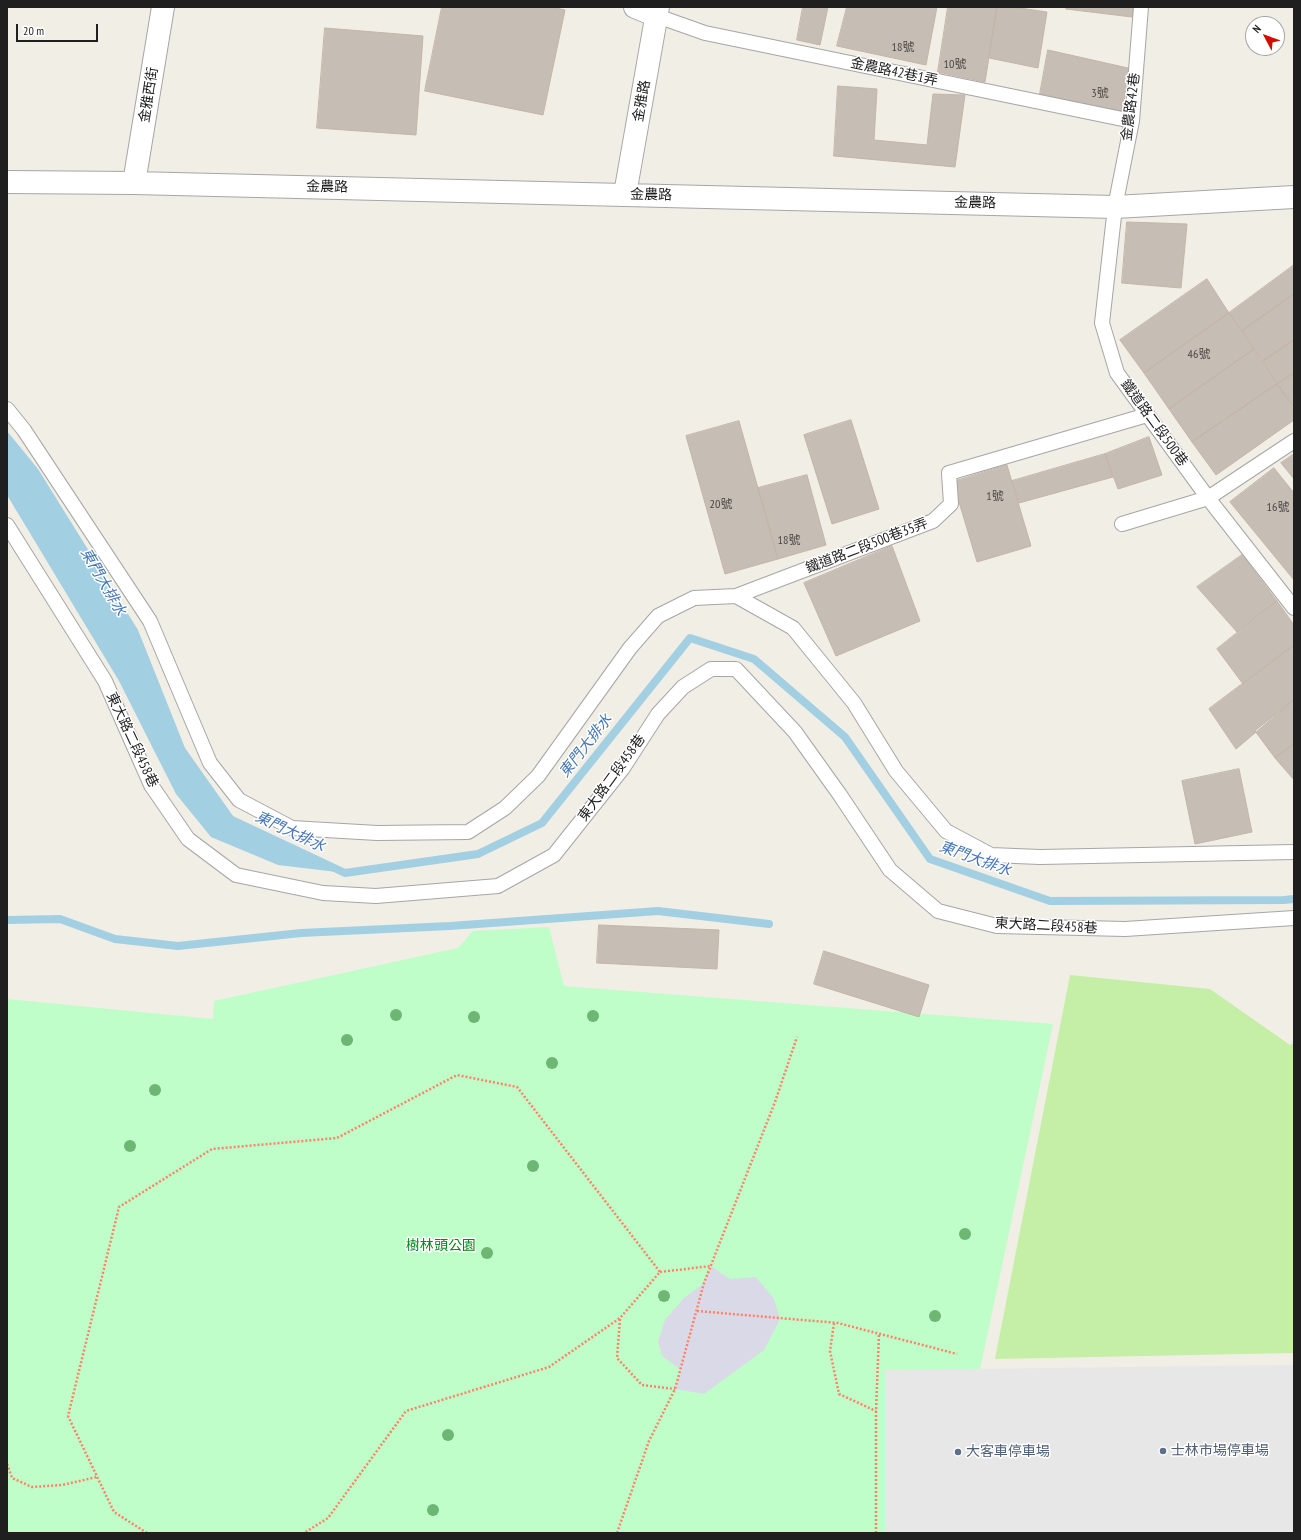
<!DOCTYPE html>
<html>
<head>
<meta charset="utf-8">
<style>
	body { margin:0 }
	#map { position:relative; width:1301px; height:1540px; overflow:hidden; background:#f1eee5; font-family:"PT Sans Narrow",sans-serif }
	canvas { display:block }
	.frame { position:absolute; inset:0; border:8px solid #1f1f1f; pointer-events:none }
	.north { position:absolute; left:1245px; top:16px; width:40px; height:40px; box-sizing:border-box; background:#fff; border:1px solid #a5a5a5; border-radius:50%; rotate:311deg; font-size:11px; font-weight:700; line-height:16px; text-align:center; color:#1f1f1f }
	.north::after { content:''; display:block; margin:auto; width:14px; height:18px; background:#cf0e00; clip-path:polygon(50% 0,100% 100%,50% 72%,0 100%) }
	.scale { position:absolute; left:16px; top:24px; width:82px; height:18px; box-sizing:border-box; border:2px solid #1f1f1f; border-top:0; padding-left:5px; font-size:12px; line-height:14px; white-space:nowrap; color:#1f1f1f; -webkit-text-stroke:3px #fff; paint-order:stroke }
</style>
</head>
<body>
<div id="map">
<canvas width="1301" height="1540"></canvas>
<div class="frame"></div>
<div class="north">N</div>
<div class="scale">20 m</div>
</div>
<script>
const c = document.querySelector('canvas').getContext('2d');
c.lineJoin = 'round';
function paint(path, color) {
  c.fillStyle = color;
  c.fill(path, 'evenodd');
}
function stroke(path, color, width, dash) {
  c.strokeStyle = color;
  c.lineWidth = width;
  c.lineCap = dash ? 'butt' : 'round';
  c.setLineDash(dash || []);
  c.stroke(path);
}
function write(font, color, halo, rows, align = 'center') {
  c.font = font + ' "PT Sans Narrow","Noto Sans TC",sans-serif';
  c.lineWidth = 3;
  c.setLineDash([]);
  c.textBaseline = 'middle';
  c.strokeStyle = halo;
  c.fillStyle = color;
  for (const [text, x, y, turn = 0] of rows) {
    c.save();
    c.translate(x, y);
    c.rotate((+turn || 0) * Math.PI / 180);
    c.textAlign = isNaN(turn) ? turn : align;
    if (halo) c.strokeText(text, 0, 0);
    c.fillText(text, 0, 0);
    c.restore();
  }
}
paint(new Path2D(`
	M1070,975l140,14 80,56 4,-2v310l-299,6z`), '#c5efa7');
paint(new Path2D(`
	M549,927l15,59 489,38 -73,346 -95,1v162h-878v-534l206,20 1,-18 244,-53 15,-17z`), '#bffec8');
paint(new Path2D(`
	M1294,1365v168h-409v-163z`), '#e7e7e7');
paint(new Path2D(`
	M711,1266l19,13 26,-2 18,22 6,20 -16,31 -60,44 -29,-5 6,-19 -19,-14 -4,-15 7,-21 19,-22 20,-15z`), '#dad9e7');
paint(new Path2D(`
	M7,431l31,38 100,161 47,118 53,75 107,50 -67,-8 -67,-28 -35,-43 -57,-113 -112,-186z`), '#a2cfe2');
stroke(new Path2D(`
	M228,818l117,55 133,-19 64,-31 148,-185 64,21 91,78 85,122 120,42 234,-1 10,-1
	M7,920l53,-1 55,20 63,7 123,-13 149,-7 208,-15 111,13`), '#a2cfe2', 8);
const building = new Path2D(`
	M442,7h109l14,3 -22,105 -118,-24z
	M803,7h25l-8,38 -23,-5z
	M847,7h90l-11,58 -89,-19z
	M948,7h49l-12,75 -47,-10z
	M997,7h16l34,5 -9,56 -49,-10z
	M1067,7h67l-2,10 -66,-8z
	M325,28l98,8 -7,99 -99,-7z
	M1048,50l80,18 -5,44 -83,-18z
	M838,86l39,3 -3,51 53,5 6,-51 32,1 -10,72 -121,-11z
	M1127,222l60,2 -6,64 -59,-5z
	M1294,265v29l-52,37 -13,-18z
	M1207,279l22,34 -85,60 -24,-33z
	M1294,294v46l-31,21 -21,-30z
	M1229,313l25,36 -85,60 -25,-36z
	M1294,340v33l-17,11 -14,-23z
	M1254,349l23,35 -85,58 -23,-33z
	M1294,373v34l-17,-23z
	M1277,384l17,23v13l-78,55 -24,-33z
	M851,420l28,89 -47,15 -28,-89z
	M739,421l39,138 -53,15 -39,-138z
	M1149,437l13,38 -44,14 -13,-35z
	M1105,454l8,23 -94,26 -7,-22z
	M1294,454v25l-13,-16z
	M1007,465l24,81 -54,16 -24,-80z
	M1274,468l20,25v87l-64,-78z
	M807,475l19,70 -48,14 -20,-71z
	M892,546l28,75 -84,35 -32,-73z
	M1242,555l35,46 -40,31 -40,-45z
	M1277,601l17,24v20l-51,39 -26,-35z
	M1294,645v55l-58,49 -27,-40z
	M1294,700v44l-19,14 -20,-27z
	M1294,744v36l-19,-22z
	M1239,769l13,63 -57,12 -13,-63z
	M599,925l120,5 -2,39 -120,-6z
	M824,951l105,34 -10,32 -105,-33z`);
paint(building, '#c6bdb4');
stroke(building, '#c4b5a6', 1);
const lane = new Path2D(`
	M1141,7l-9,114 -17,86 -13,116 15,50 91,125 86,110
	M657,16l48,17 427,88
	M7,409l17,21 126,191 60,142 29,37 53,28 85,5 91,-1 37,-24 33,-32 92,-128 28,-32 36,-18 42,-2 57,32 61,75 42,68 50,60 45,24 49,2 254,-5
	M1122,524l86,-26 86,-57
	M7,525l98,156 46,104 37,54 48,36 87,18 53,3 122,-10 56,-31 69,-87 35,-54 25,-27 28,-18h25l59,63 45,63 50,75 48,41 59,15 128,3 169,-11
	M736,596l197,-75 18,-17 -2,-31 198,-58`);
const street = new Path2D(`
	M635,7l22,9
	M7,182l127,1 981,24 179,-10
	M134,183l29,-176
	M625,194l33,-187`);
stroke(lane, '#a6a6a6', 16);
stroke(street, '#a6a6a6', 24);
stroke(new Path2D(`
	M660,1272l51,-6
	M697,1311l141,12 119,31
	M620,1319l-3,39 25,27 33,4
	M834,1323l-4,28 9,43 37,17
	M7,1464l5,14 20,9 30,-2 35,-8
	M147,1533l-33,-21 -46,-96 51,-209 93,-58 125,-11 120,-63 60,12 143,185 -40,46 -71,49 -143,44 -78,107 -24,15
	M617,1533l32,-92 26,-52 29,-106 71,-181 22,-65
	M876,1533v-122l3,-77`), '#ff8268', 2.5, [2, 2]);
stroke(lane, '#fff', 14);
stroke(street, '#fff', 22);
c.fillStyle = '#6eb674';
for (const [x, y] of [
	[396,1015],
	[593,1016],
	[474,1017],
	[347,1040],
	[552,1063],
	[155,1090],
	[130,1146],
	[533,1166],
	[965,1234],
	[487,1253],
	[664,1296],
	[935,1316],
	[448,1435],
	[433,1510]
]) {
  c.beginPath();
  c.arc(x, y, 6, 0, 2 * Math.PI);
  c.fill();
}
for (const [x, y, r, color] of [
	[1163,1451,4,"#5c6f8a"],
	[958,1452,4,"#5c6f8a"]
]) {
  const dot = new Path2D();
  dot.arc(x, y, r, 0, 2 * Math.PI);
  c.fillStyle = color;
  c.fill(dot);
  stroke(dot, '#fff', 1.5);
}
write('12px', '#494644', null, [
	["18號",903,48],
	["10號",955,65],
	["3號",1100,94],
	["46號",1199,355],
	["1號",995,497],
	["20號",721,505],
	["16號",1278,508],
	["18號",789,541]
]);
write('14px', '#1f1f1f', '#fff', [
	["金農路42巷1弄",894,72,12],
	["金雅西街",149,95,-81],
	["金雅路",642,101,-80],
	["金農路42巷",1131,107,-83],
	["金農路",327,187,1],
	["金農路",651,195,1],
	["金農路",975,203,1],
	["鐵道路二段500巷",1154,423,54],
	["鐵道路二段500巷35弄",867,546,-21],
	["東大路二段458巷",132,740,65],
	["東大路二段458巷",612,778,-54],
	["東大路二段458巷",1046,926,3]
]);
write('14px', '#028817', '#fff', [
	["樹林頭公園",441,1246]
]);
write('14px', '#4e5e75', '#fff', [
	["士林市場停車場",1171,1451],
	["大客車停車場",966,1452]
], 'left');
write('italic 15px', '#4375b8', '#fff', [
	["東門大排水",103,582,60],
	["東門大排水",586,746,-52],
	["東門大排水",290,832,25],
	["東門大排水",975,859,20]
]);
</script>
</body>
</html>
